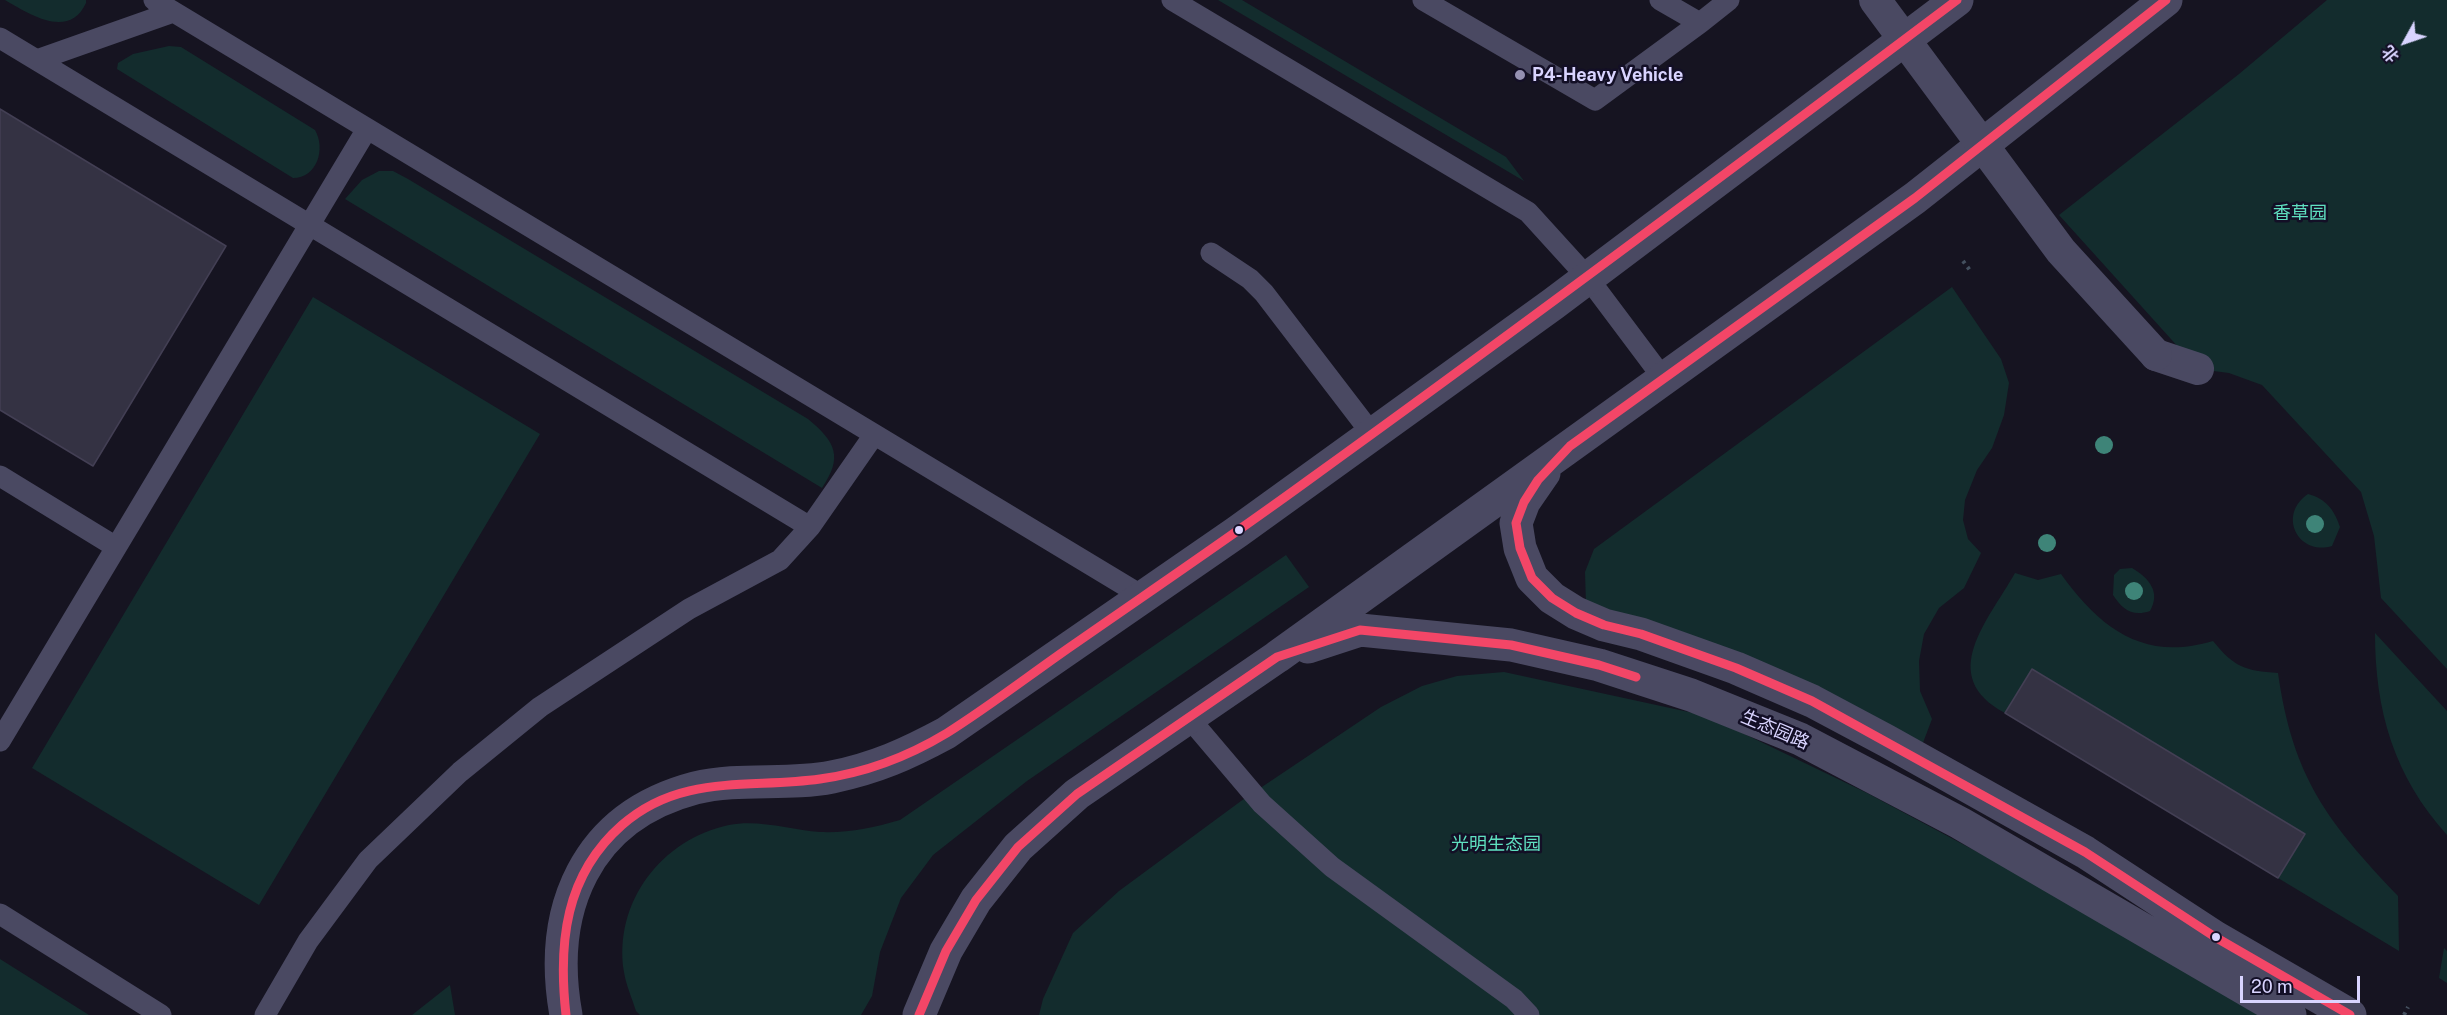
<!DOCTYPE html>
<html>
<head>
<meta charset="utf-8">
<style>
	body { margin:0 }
	#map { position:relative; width:2447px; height:1015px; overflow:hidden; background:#161421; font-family:"Public Sans","Noto Sans SC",sans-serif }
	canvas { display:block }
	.north { position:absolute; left:2375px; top:12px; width:60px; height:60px; -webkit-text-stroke:4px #130f26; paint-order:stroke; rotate:230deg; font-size:16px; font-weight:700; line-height:24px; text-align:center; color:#d9d4ff }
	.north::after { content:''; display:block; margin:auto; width:21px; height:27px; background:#d9d4ff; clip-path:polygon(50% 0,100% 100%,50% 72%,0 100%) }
	.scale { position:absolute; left:2240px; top:976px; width:120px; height:27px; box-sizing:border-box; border:3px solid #d9d4ff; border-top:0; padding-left:8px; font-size:18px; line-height:21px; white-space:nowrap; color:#d9d4ff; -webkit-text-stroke:4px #130f26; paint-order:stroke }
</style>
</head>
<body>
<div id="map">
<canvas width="2447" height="1015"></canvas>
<div class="north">北</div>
<div class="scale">20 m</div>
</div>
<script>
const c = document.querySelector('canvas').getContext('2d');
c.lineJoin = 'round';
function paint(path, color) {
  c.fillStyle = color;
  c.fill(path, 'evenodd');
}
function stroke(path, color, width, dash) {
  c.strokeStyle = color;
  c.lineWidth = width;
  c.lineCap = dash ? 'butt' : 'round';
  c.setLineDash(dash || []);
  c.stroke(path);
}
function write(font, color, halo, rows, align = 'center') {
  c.font = font + ' "Public Sans","Noto Sans SC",sans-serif';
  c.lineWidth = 5;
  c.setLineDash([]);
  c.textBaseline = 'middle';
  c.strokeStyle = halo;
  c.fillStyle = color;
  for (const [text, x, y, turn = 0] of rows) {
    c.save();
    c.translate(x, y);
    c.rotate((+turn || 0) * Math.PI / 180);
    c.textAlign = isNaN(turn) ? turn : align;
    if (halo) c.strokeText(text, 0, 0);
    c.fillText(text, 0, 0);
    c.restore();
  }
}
paint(new Path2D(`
	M5,0h81v3c-17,37 -57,11 -81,-3z
	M1218,0h24l264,157 18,24z
	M2327,0h120v669l-66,-71 -7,-62 -13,-44 -99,-107 -33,-12 -31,-4 -139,-154 180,-141z
	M169,46l12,1 134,83c11,19 2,48 -22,48l-176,-109 1,-6 15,-9z
	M379,171h14l15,8 400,240c28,23 35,38 14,69l-477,-289 17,-19z
	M1952,287l49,72 8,24 -5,32 -12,33 -15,22 -12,30 -2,20 5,19 13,14 -17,35 -25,20 -15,26 -5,27 1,30 12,28 -11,29 -335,-144 -1,-32 9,-23z
	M313,297l227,137 -281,471 -227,-137z
	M2308,494c18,5 26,15 32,33l-8,19c-34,10 -55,-31 -24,-52z
	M1286,555l23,32 -282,194 -94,74 -32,43 -21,54 -8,44 -11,19h-221l-4,-4c-4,-13 -10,-26 -12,-39 -11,-70 38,-133 105,-147 30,-6 62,5 91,7 29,1 53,-4 80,-12z
	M2132,568c17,10 29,24 18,43 -18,6 -28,-2 -37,-16l1,-20 6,-6z
	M2015,573l23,7 23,-6c39,54 82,88 152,67 21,26 32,30 65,32 15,105 49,148 120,223l1,55 -121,-73 27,-44 -273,-165 -27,44c-69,-37 -17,-92 10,-140z
	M2375,633l72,78v124c-53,-59 -72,-124 -72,-202z
	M1504,672l203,44 160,77 159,85 234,137h-1221l4,-16 30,-66 46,-42 122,-90 140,-94 41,-21 35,-10z
	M2444,948l3,3v32l-8,-5z
	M0,959l89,56h-89z
	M450,985l5,30h-43z`), '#132c2d');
const building = new Path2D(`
	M0,109l226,137 -133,220 -93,-56z
	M2032,669l273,165 -27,44 -273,-165z`);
paint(building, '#343243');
stroke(building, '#433f54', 1.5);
stroke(new Path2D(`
	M1963,261l9,12
	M2404,1015l4,-8`), '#44505f', 4, [3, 4.5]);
stroke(new Path2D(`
	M154,0l990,597
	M1172,0l356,212 60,66 75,100
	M1423,0l172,100 105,-77
	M1660,0l40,23 29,-23
	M0,38l810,489 -30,33 -91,49 -149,98 -80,65 -92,88 -60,81 -43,74
	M37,60l136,-48
	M1211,253l39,26 14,14 108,141
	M0,476l116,71
	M810,527l64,-92
	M1189,718l73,86 70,63 182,132 15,16
	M0,741l367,-612
	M0,914l161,101`), '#4a4962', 21);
stroke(new Path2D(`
	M2156,355l42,14`), '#4a4962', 32);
stroke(new Path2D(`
	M1544,473l-20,29 -8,21 4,25 12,30 20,20 24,15 28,12 37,9 95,34 76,33 75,40 198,111 130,85 135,78
	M1308,647l52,-17 151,15 88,20 92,30 109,44 160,84 330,192
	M566,1015c-19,-105 19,-198 129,-227 45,-11 93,-2 137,-11 44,-9 75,-23 114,-44l291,-201 316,-228 404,-304
	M919,1015l27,-64 30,-51 42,-53 59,-53 200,-137 638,-459 251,-198`), '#4a4962', 33);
stroke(new Path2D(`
	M1875,0l186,251 95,104`), '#4a4962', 32);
stroke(new Path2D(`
	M2166,0l-251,198 -345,248 -32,34 -14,22 -8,21 4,25 12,30 20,20 24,15 28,12 37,9 95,34 76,33 273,151 130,85 135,78
	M566,1015c-8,-72 -1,-140 56,-190 59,-52 127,-36 198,-46 44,-6 89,-23 127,-46 43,-27 84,-59 126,-88 79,-55 159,-109 237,-166 218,-157 433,-318 647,-479
	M919,1015l27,-64 30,-51 42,-53 59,-53 200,-137 83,-27 151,15 88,20 37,12`), '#f34667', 9);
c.fillStyle = '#3e8478';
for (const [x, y] of [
	[2104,445],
	[2315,524],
	[2047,543],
	[2134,591]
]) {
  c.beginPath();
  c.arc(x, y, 9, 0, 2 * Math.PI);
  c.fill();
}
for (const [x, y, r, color] of [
	[1520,75,6,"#9591b1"],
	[1239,530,5,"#d9d4ff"],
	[2216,937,5,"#d9d4ff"]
]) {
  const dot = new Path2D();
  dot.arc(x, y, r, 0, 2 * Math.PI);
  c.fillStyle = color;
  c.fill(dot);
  stroke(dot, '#130f26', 2);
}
write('bold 18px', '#d9d4ff', '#130f26', [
	["P4-Heavy Vehicle",1532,75]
], 'left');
write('18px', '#5fe0c0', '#130f26', [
	["香草园",2300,213],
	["光明生态园",1496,844]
]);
write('18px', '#d9d4ff', '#130f26', [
	["生态园路",1775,730,23]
]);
</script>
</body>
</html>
